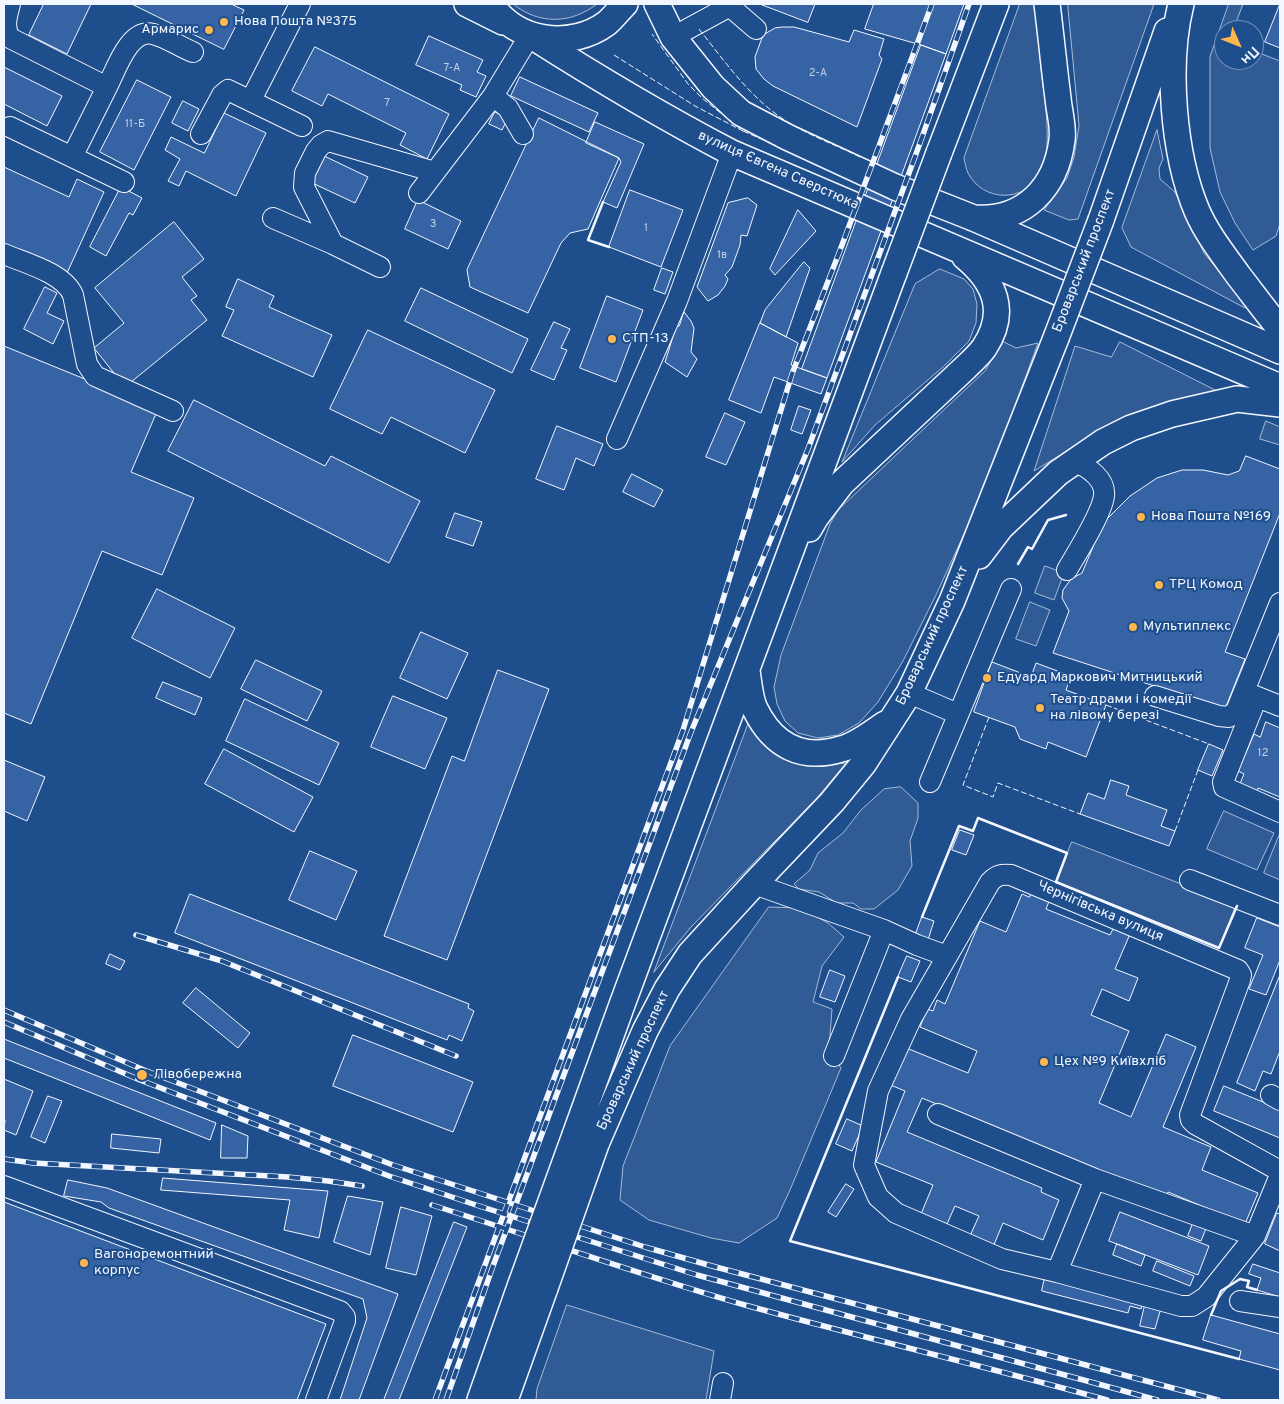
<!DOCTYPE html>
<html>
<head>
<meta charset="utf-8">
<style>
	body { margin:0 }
	#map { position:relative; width:1284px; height:1404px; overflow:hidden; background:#1f4e8c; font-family:Overpass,sans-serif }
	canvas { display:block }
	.frame { position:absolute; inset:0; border:5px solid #f2f6ff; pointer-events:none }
	.north { position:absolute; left:1214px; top:20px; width:50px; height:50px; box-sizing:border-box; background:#1f4e8c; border:1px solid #7391ba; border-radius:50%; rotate:134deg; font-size:14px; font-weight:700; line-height:20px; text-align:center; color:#f2f6ff }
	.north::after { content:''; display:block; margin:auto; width:18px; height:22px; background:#ffb74d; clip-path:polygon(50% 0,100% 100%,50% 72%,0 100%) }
</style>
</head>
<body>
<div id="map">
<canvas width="1284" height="1404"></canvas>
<div class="frame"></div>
<div class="north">Пн</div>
</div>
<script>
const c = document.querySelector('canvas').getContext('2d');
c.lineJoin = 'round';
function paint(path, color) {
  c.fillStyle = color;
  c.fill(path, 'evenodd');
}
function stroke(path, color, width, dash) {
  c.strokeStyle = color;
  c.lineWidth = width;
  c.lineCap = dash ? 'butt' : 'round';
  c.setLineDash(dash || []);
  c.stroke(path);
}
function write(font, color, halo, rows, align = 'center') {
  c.font = font + ' Overpass,sans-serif';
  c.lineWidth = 4;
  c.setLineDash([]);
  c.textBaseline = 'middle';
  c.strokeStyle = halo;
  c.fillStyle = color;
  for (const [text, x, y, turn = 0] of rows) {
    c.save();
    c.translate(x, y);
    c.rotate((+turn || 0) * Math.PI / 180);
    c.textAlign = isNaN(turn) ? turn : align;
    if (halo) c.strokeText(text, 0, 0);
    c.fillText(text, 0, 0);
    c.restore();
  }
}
const green = new Path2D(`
	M513,4h84c-26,20 -58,21 -84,0z
	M1020,4h16c1,21 3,43 5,65 3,28 13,80 -1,105 -16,29 -57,28 -72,-1 -2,-5 -3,-10 -4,-15z
	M1068,4h86l-76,215 -9,1 -25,-10 23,-32 7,-21 5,-31z
	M1229,4h14l-10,26h-9v30h30v-9l26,10v163l-4,12 -23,14 -18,-27 -15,-31 -10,-44v-91z
	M1157,130l6,29 -4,9 1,11 15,13 29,61 43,53 -2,2 -114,-61 -9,-19z
	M940,269l24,10 9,10 4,15 -1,19 -7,18 -26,26 -68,58 -33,37 73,-178z
	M1002,341l14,7 22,-5 -52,143 -50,109 -33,66 -25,41 -19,21 -21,12 -20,3 -20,-5 -13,-12 -8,-17 -3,-17 7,-32 49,-131 8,-14 147,-139z
	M1120,342l103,52 -140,47 -49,30 41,-125 36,11z
	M1266,421l14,6v18l-20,-6z
	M1045,566l19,7 -10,27 -19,-7z
	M1030,602l20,8 -14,36 -20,-7z
	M749,722c4,6 8,13 13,19 20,26 55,24 84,22l-29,35 -126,129 -37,45z
	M901,787l17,16v15l-8,23 2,25 -14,24 -24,19h-13l-8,-6h-16l-18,-11 -20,-3 -5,-5 16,-14 8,-17 25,-20 18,-23 23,-21z
	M1224,811l50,22 -17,37 -50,-21z
	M1280,833v47l-16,-7z
	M1072,842l164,63 -17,43 -163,-66z
	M769,907l31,1 28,15 16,14 -22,29 -9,36 19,7 -3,40 12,19 -51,122 -13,28 -38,25 -28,-5 -62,-18 -29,-20 3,-34 47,-120z
	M567,1305l147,46 -8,49h-170l1,-11z`);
paint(green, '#305b95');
stroke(green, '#a8bbd7', 1);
const building = new Path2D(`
	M44,4h47l-24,50 -38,-19z
	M132,4h99l13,6 -20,39z
	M760,4h55l-7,18z
	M874,4h90l-18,50 -25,-9 -56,-16z
	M1280,4v44l-15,-6z
	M783,27h11l55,15 5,-12 30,9 -5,16 3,4 -25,68 -84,-41 -9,-7 -8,-10 -1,-12 8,-22 12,-7z
	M429,36l54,24 -6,12 9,4 -10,21 -16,-7 2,-5 -46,-20z
	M921,45l25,9 -119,324 -25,-9z
	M315,47l134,67 -22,45 -27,-14 6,-12 -78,-39 -6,12 -30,-15z
	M4,67l58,29 -15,30 -43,-22z
	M520,77l78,36 -9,19 -78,-36z
	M137,80l34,17 -37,73 -34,-18z
	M183,101l16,8 -11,22 -16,-8z
	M495,112l13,6 -6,12 -13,-6z
	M224,113l42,20 -30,63 -50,-25 -7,15 -11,-5 12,-22 -15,-9 6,-13 33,16z
	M539,118l80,40 -31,71 -18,4 -9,10 -33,70 -58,-26 -3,-17z
	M595,122l49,22 -27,64 -14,-6 18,-40 -2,-4 -33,-15z
	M320,154l48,23 -13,26 -47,-22z
	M4,167l65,30 8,-18 27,13 -37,81 -63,-29z
	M121,187l21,11 -9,17 -4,-2 -23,43 -16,-9z
	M630,190l53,20 -22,57 -52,-20z
	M748,198l9,7 -10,31 -6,-1 -1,10 -8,22 -7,8 3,4 -3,7 -7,9 -10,6 -11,-14 31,-84z
	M418,200l43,21 -13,28 -43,-20z
	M798,210l18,21 -41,44 -5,-6z
	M174,222l30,37 -22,18 15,19 -6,4 16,20 -82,67 -31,-39 30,-25 -29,-35z
	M804,262l6,6 -24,69 -26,-14 5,-13z
	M662,268l11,4 -8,22 -11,-4z
	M238,279l36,17 -5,11 63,28 -19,42 -91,-41 12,-26 -8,-3z
	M45,287l12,6 -10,20 17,8 -11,23 -29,-15z
	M421,288l107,51 -16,34 -107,-52z
	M607,296l36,14 -27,72 -36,-14z
	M684,312l7,9 3,7 -3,24 6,7 -10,18 -22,-15 11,-35 3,-1z
	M554,322l16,7 -9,19 6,2 -13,30 -23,-10z
	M760,323l38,20 -7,22 36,13 -6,16 -47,-17 -13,36 -32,-13z
	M368,330l127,60 -30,63 -74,-36 -9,17 -52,-25z
	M4,346l154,63 -27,63 63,26 -32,77 -60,-24 -71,173 -27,-11z
	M194,400l131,66 6,-10 89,45 -31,62 -221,-112z
	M799,406l12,4 -9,24 -11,-4z
	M725,413l20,9 -19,43 -20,-8z
	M557,426l46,18 -9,22 -18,-8 -12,32 -28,-11z
	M1246,456l34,13v44l-55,139 20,7 -20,50 -172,-56 16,-42 -7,-13 1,-8 8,-11 11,-6 21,-50 27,-27 27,-18 25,-8h21l25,5 11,-4z
	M632,474l31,16 -9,17 -31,-15z
	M455,513l27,9 -9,24 -27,-9z
	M157,589l78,39 -25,50 -78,-40z
	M421,632l47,21 -21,46 -47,-21z
	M256,660l66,31 -15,30 -66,-32z
	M992,662l39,15 5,-14 35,13 -5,14 40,15 -20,52 -38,-15 -2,7 -26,-10 -5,-12 -41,-15z
	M498,670l51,19 -102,271 -63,-24 68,-180 12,5z
	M163,682l39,16 -7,17 -39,-17z
	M393,696l54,22 -22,51 -54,-22z
	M245,699l94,44 -20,42 -93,-44z
	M1266,722l14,6v69l-22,-9 -2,5 -17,-7 5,-12 -6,-3 16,-37 6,3z
	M1209,744l14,6 -11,26 -14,-6z
	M224,749l89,48 -19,35 -89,-48z
	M4,760l41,17 -18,44 -23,-10z
	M1111,780l18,6 -3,9 41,15 -6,16 14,5 -6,15 -89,-32 8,-21 16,6z
	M960,830l14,5 -8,20 -14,-5z
	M310,851l47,20 -21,49 -47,-20z
	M1032,892l18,7 -4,10 64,26 4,-8 16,7 -15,35 23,9 -9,23 -27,-12 -11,26 38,16 -30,72 32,14 35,-83 30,13 -33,80 48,20 -9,23 56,23 -13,31 -77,-32 -3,7 -243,-101 -15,34 135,56 -1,4 18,8 -16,40 -40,-17 -10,24 -24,-9 10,-22 -24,-10 -8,18 -26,-10 12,-29 -57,-23 29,-71 -17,-7 16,-37 64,26 9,-22 -57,-24 7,-18 6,2 4,-11 8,4 35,-83 26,11 16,-38 7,3z
	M190,894l279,110 -1,4 6,3 -12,30 -13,-6 -2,5 -272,-107z
	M922,917l12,4 -7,22 -13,-4z
	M1257,918l23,9v33l-14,35 -17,-6 14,-34 -18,-7z
	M110,954l15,7 -5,9 -14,-6z
	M907,956l13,5 -9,21 -13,-5z
	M830,970l15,6 -10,26 -15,-5z
	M1280,975v76l-9,23 -8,-3 -8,20 -18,-8z
	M196,988l54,45 -12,15 -55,-45z
	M353,1035l120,47 -20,50 -120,-46z
	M4,1039l212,84 -6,17 -206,-82z
	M4,1079l29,12 -17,44 -12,-5 1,-10 -1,-1z
	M1224,1086l56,23v29l-66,-27z
	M48,1096l14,5 -17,42 -14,-6z
	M847,1119l16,7 -11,25 -16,-7z
	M222,1125l26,11 -1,22h-26z
	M112,1134l49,5 -2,14 -48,-5z
	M163,1178l165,13 -9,47 -35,-8 6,-30 -129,-10z
	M68,1180l39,8 291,106 -39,106h-19l27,-82 -4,-19 -254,-91 -8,-6 -37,-6z
	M846,1184l8,5 -18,28 -8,-5z
	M348,1196l35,6 -13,53 -36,-13z
	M4,1202l322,122 -29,76h-293z
	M401,1207l31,9 -16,59 -30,-7z
	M1120,1212l89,34 -11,29 -89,-34z
	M1277,1213l3,1v37l-15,-7z
	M1194,1221l13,5 -6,15 -13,-5z
	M454,1222l13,5 -68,173h-15z
	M1117,1244l28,11 -4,11 -28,-11z
	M1157,1261l37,15 -4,10 -37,-15z
	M1253,1264l27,9v24l-23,-7 4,-12 -12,-4z
	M1045,1277l98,23 -2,9 -11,-3 -2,7 -86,-22z
	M1145,1305l16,3 -6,21 -15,-3z
	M1211,1315l69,19v36l-41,-11 2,-8 -38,-11z`);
paint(building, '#3563a3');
stroke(building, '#f2f6ff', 1);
const minor = new Path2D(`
	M10,4c-3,12 -7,23 0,34l97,49 -35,70
	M727,4l29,25
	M673,37l57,-31
	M107,87c9,-17 22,-59 46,-53 13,3 27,13 40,18
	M251,100l49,-96
	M10,127l114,55
	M201,134l21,-39 6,-5 74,36
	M523,134l-15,-26 -15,-12 37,-61
	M419,193l74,-97
	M273,218l60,26
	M4,254c21,9 60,19 69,41l14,69 8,12 78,35
	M380,267l-47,-23 -29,-57 1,-14 11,-22 5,-6 7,-4 107,31
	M617,439l60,-138 55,-148
	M1067,570c10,-17 35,-57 37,-74 2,-17 -16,-29 -29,-34
	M1245,692l35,14
	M909,693l49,21
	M1155,696l64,20 10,1 7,-6 44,-108
	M1257,697l-34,85 1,5 56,25
	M930,782l81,-193
	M1190,880l90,35
	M754,884l130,46 33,15 30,11
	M834,1056l50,-126
	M1271,1095l9,5
	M938,1114l157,65 160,57
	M1280,1171l-85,-47 -4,-4 -1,-5 50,-135 1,-5 -3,-5 -227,-95c-10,-1 -14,0 -21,7l-79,137 -33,72 -14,74 14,32 18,16 106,46 55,13 124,34h11l14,-9 49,-61 25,-61
	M4,1186l336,125 5,6v4l-29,79
	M1057,1272l38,-93
	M1240,1301l40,6
	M720,1400l3,-17`);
const major = new Path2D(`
	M467,4l36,18
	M491,4c24,38 80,46 116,19 6,-5 12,-13 18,-19
	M657,4l16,33 40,50 28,26 46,24 108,50 76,30 309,134
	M1181,4c-15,60 -8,150 16,207 10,23 26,43 41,64 14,18 28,37 42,54
	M530,35c66,42 133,82 202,118l548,234
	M939,153l57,-149
	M973,218c51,4 83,-30 89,-78 2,-13 -3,-29 -4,-42 -4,-31 -7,-63 -11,-94
	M1101,220l66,-189
	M809,529l7,-12 26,-34 124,-116c6,-6 13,-12 18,-19 24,-36 11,-66 -19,-91
	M979,556l22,-29 57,-54 45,-31 28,-14 41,-14 65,-15 43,5
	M747,671c2,12 3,28 8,38 18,37 47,52 86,40 16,-4 30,-16 44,-25
	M575,1135l48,-133 271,-729
	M596,1144l49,-113 22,-42 23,-35 64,-70 78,-82 32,-39 45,-70 43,-92 104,-263
	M480,1400l41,-116
	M505,1400l40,-112`);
stroke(minor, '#f2f6ff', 22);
stroke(major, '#f2f6ff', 28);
stroke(minor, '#1f4e8c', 20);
stroke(major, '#1f4e8c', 25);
const rail = new Path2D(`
	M136,935l86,26 234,95
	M4,1010l140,60 249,95 252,82 67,19 506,134
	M4,1022l136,58 249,96 87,29 221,70 460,125
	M4,1159l29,4 255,14 40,4 34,5
	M432,1205c105,33 208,70 313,100 120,33 242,62 362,95
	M435,1400l248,-670 109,-356 47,-121 93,-249
	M446,1400l47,-134 198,-534 117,-283 112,-306 49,-139`);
stroke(rail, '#f2f6ff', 5.5);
stroke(rail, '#1f4e8c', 4, [11]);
const majorBridge = new Path2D(`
	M894,273l45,-120
	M1056,338l45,-118
	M521,1284l54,-149
	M545,1288l51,-144`);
stroke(majorBridge, '#f2f6ff', 28, []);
stroke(majorBridge, '#1f4e8c', 25);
stroke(new Path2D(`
	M699,29c27,34 54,73 92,95 22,13 47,22 69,33
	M614,55l81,51 48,25 -41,-33 -14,-14 -36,-50
	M743,131l32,14
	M1106,705l103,39
	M989,717l-26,68 30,12 5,-14 82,31
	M1175,831l23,-61`), '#f2f6ff', 1, [6, 2.5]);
stroke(new Path2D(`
	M603,202l-15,38 21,7
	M1018,564l10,-17 4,2 16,-29 18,-5
	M922,917l37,-91 14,5 5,-13 89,35 -11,29 163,66 18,-42
	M898,977l-108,264 449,118
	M1211,1315l10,-24 19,-12 9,2 -2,6 10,3`), '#f2f6ff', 2.5);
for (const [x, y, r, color] of [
	[224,22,5,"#ffb74d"],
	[209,30,5,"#ffb74d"],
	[612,339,5,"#ffb74d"],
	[1141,517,5,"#ffb74d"],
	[1159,585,5,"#ffb74d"],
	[1133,627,5,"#ffb74d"],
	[987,678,5,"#ffb74d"],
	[1040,708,5,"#ffb74d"],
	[1044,1062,5,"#ffb74d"],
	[142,1075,6,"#ffb74d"],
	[84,1263,5,"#ffb74d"]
]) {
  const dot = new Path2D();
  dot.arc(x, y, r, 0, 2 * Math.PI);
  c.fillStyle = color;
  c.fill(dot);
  stroke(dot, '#1f4e8c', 2);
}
write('11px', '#c3d1e8', null, [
	["7-А",452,69],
	["2-А",818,74],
	["7",387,104],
	["11-Б",135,125],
	["3",433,225],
	["1",646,229],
	["1в",722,256],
	["12",1263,754]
]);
write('14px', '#f2f6ff', '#1f4e8c', [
	["Нова Пошта №375",234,22],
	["Армарис",199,30,"right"],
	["СТП-13",622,339],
	["Нова Пошта №169",1151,517],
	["ТРЦ Комод",1169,585],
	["Мультиплекс",1143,627],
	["Едуард Маркович Митницький",997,678],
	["Театр драми і комедії",1050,700],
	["на лівому березі",1050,716],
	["Цех №9 Київхліб",1054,1062],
	["Лівобережна",153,1075],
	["Вагоноремонтний",94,1255],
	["корпус",94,1271]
], 'left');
write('14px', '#f2f6ff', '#1f4e8c', [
	["вулиця Євгена Сверстюка",778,171,24],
	["Броварський проспект",1085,261,-69],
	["Броварський проспект",933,636,-65],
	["Чернігівська вулиця",1100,912,23],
	["Броварський проспект",634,1061,-65]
]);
</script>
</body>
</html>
